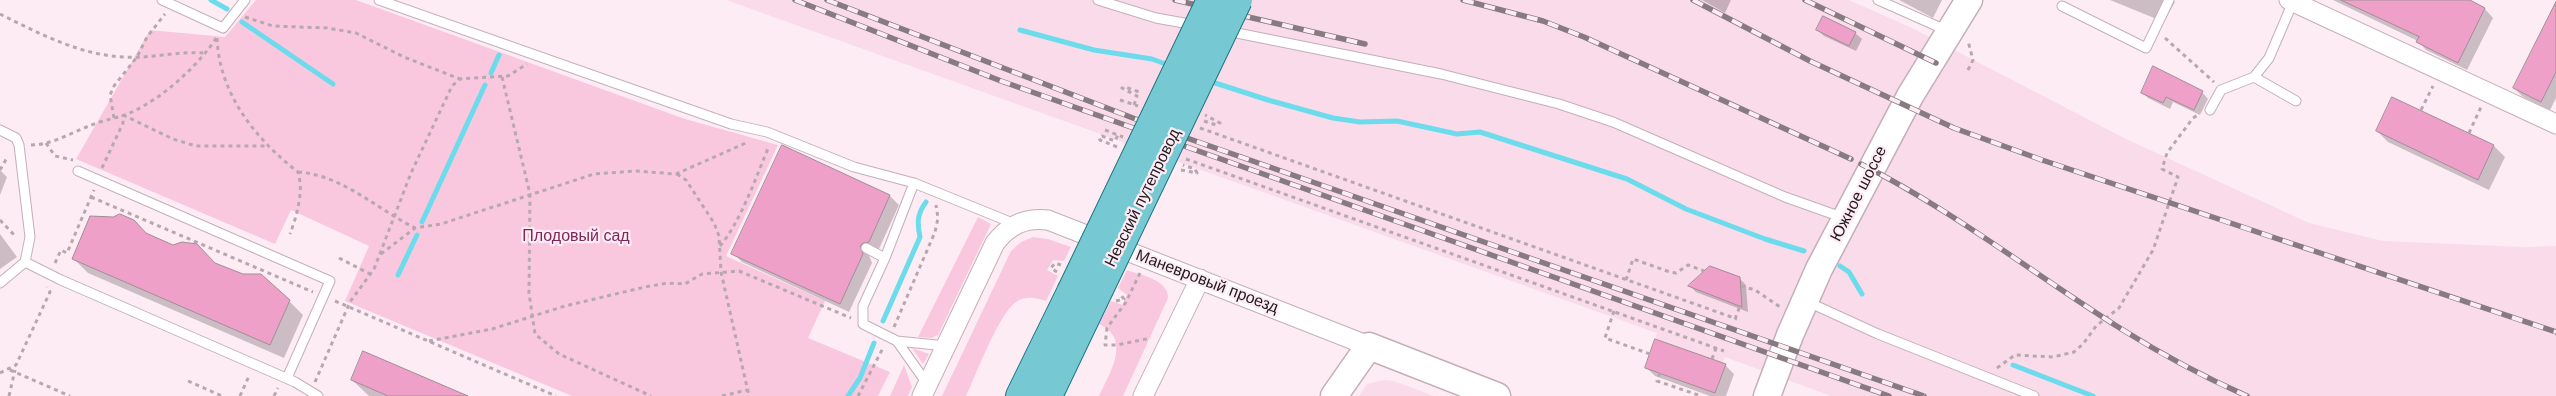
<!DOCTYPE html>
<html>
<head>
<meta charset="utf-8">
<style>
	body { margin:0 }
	canvas { display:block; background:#feecf4 }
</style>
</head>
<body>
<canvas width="2556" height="396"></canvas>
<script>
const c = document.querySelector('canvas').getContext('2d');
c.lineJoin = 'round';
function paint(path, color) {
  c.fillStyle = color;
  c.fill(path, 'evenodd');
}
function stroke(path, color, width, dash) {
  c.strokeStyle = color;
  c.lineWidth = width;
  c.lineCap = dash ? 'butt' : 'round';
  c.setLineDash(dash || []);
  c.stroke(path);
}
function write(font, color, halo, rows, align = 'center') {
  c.font = font + ' Arial,sans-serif';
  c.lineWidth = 4.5;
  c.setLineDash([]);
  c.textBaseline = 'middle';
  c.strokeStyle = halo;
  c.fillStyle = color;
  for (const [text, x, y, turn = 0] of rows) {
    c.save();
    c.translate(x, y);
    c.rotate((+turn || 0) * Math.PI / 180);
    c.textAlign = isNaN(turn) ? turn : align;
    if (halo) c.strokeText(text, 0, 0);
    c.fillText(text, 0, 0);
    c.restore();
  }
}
paint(new Path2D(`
	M726,0h1123l63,28 214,111 183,84 74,18 141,6 32,-1v150h-725l-106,-39 -3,6 -67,-24 2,-6z
	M1385,380l9,1 40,15h-75l8,-12z`), '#f9dbe9');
paint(new Path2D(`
	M256,0h100l329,119 93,26 -52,111 99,45 -17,37 82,34 -12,24h-306l-227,-95 24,-55 -78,-36 -16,34 -199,-85 74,-129 75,7z
	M978,217l13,7 -53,111 -7,3 -13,-1z
	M1033,237l15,2 23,8 -7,14 -11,-1 -6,10 11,6 -12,25c-10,-3 -20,-6 -30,1 -17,11 -40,73 -50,94h-24l69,-145 10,-9z
	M1127,270c14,5 42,10 41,28l-45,98h-24c11,-23 33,-57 0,-72l12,-23 12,4 4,-10 -9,-7z
	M912,348l17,6 -6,10z
	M904,365l8,22 -4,9h-18z`), '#f9c8df');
paint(new Path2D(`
	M1702,0h29l-6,13z
	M1899,0h43l-9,18z
	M2110,0h63l2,2 -11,20z
	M2333,0h134l18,9 8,9 -26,52 -41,-20 -8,-9z
	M2556,12v86l-6,12 -27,-13 -9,-9z
	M1818,30l37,3 7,6 -6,12 -32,-15z
	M2142,92h60l6,7 -8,16 -27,-13 -3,7 -22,-11z
	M2393,98l101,48 11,11 -16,33 -101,-48 -11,-11z
	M782,147l108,49 9,9 -21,46h-6l-3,4 3,8 -23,49 -107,-50 -9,-9z
	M0,170l7,7 -7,18z
	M0,234l17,23 -17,12z
	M147,235l96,41 46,25 14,14 -19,43 -196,-85 -14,-14z
	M1739,278l7,7 2,27 -52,-20 -6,-6z
	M1725,365l9,9 -8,22h-16l-55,-20 -9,-9z
	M352,380l113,16h-96z`), '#0003');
stroke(new Path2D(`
	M211,0l16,9
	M242,22l91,62
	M1020,30l74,20 58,9 19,7
	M491,73l8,-18
	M1209,81l59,19 65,18 27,4 37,-1 60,13 23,-2 147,47 59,30 79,30 39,12
	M422,222l63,-137
	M1840,266l9,6 13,22
	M398,275l19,-40
	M883,321l37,-84c-3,-14 -3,-23 6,-35
	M2013,365l80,31
	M848,396l12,-18 14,-35`), '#6cdcec', 5);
const building = new Path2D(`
	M2341,0h129l15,8 -27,55 -42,-21 3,-5z
	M2556,2v70l-15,30 -28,-14z
	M1823,16l33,16 -7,14 -33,-16z
	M2153,66l50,25 -9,19 -28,-13 -3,6 -22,-10z
	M2392,97l102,48 -16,35 -102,-49z
	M782,145l108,50 -21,47 -6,1 -3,3 3,8 -23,50 -109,-50z
	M120,214l14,6 12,13 27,12 9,-3 15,2 18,19 28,11h18l29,26 -20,45 -198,-86 18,-43 23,1z
	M1710,266l30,11 2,30 -54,-21z
	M1655,339l71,25 -11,29 -70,-25z
	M363,351l105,45h-80l-37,-16z`);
paint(building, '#eea0c8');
stroke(building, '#a18d97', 1);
const lane = new Path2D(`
	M162,0l61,28 22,-28
	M379,0l352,124 36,8 87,35 60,16 101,41
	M1098,0l58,18 39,7
	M1878,0l61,27
	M2062,6l84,42 23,-48
	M1227,31l214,43 118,30 54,18 172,75 59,21
	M2254,77l42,24
	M2210,110l11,-20 33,-13 15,-19 24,-56
	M0,130l16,8 3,7 11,92 -5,25 -25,21
	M78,171l252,110 -43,97
	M866,248l19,10 29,-75
	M885,258l-22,48v18l34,17 49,5
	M25,262l36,18 234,102 23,14
	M1808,302l70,32 156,62
	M897,341l31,44`);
const street = new Path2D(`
	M2289,0l267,124
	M922,396l73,-153c14,-18 30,-26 53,-23l321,126
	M1143,396l57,-117`);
const secondary = new Path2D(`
	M1334,396l35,-50 128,50
	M1767,396l23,-61 29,-66 91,-173 59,-96`);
const primary = new Path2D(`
	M1020,396l51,-104
	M1048,396l45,-94`);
stroke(lane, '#c4afb9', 11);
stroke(street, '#c4afb9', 21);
stroke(secondary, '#c4afb9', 29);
stroke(primary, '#1d7480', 30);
stroke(new Path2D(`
	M0,14c38,19 80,41 123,43 27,2 53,-6 80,-4
	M245,17l28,9 54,2 29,5 48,24 56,22
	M217,38c2,55 38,101 81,134 6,19 -1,43 -8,62
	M2165,38l49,44
	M1968,70l5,-10 -5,-19
	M502,77l28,117 -1,99 6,41 24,20 92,42
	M1120,100l18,6
	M1134,105l3,-9 -15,-8 3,-1 17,6
	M2421,110l12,-24
	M123,115l50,24 23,7h72
	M114,118l-4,-23 4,-9 23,-29 10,-20 18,-23
	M1204,121l12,4 4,-2 -15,-8
	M1200,128l537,191
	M1105,130l18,7
	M2469,133l12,-26
	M46,143l9,13 18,4
	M31,145c20,0 40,-12 58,-19 14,-6 30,-8 43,-14 32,-15 66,-46 85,-75
	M1117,147l-17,-7 -1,-2 3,-2 13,5 3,-6
	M1186,159l538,192
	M102,168l21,-45v-8
	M0,170l8,-14
	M1181,170l16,3 -2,-4 -12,-4
	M298,172c44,3 79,37 117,56
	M677,174l9,6 28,43 5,13 2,36 28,124
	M91,197l222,95
	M0,220l16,17
	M720,246c21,-25 36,-69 49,-100
	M381,254l34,-26 26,-4 153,-50 42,-3 40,3 72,-32
	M339,258l31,16
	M55,263l6,-13 6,3 27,-63
	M1057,272l-6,-4 4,-5 6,2
	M1140,273l-14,29 -19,26 -2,17h12l34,-7
	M1626,280l7,-21 37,13 6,1 12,-8 16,6
	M1741,286l14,4 25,17
	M335,301l221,95
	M1116,301l8,-2 -4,-5
	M1614,311l-9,27 45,16
	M1735,319l5,-13
	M894,327l41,-95 3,-14 -2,-13
	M429,341l63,-12 73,-23 80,-19 22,-4 18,1 17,-10 37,-3 112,47
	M1712,359l4,-11
	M1997,368l18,-13 38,2 21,-5 9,-8 13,-18 23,-18 34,-58 25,-73 -16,-8 5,-16 26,-35 5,-3
	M10,370l60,26
	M0,373l16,-8 34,-73 -3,-5
	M1660,373l-3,8 44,15
	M188,381l34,15
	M315,382l35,-80 24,-33 37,-96 41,-87 8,-7 48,-3 19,-12
	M9,396l6,-26
	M240,396l9,-20
	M274,396l4,-8
	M722,396l25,-6
	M858,396l25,-48`), '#b7a8ae', 3, [4, 4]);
stroke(lane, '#fff', 9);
stroke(street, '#fff', 19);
stroke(secondary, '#fff', 26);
stroke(primary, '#76c9d3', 28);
const rail = new Path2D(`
	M795,0l206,81 888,315
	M827,0l337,130 760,266
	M1175,0l190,44
	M1463,0l80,21 41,16 267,122
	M1693,0l117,61 144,67 88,32 514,172
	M1805,0l131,63
	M1861,164c93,47 174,111 262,166 40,25 81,47 124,66`);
stroke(rail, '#877a80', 5.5);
stroke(rail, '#feecf4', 4, [11]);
const primaryBridge = new Path2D(`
	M1071,292l140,-292
	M1093,302l145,-302`);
stroke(primaryBridge, '#1d7480', 30, []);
stroke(primaryBridge, '#76c9d3', 28);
write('16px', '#221a1e', '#feecf4', [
	["Южное шоссе",1859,194,-63],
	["Невский путепровод",1143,198,-64],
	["Маневровый проезд",1207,282,21]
]);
write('16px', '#7e2559', '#feecf4', [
	["Плодовый сад",576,237]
]);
</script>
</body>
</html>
